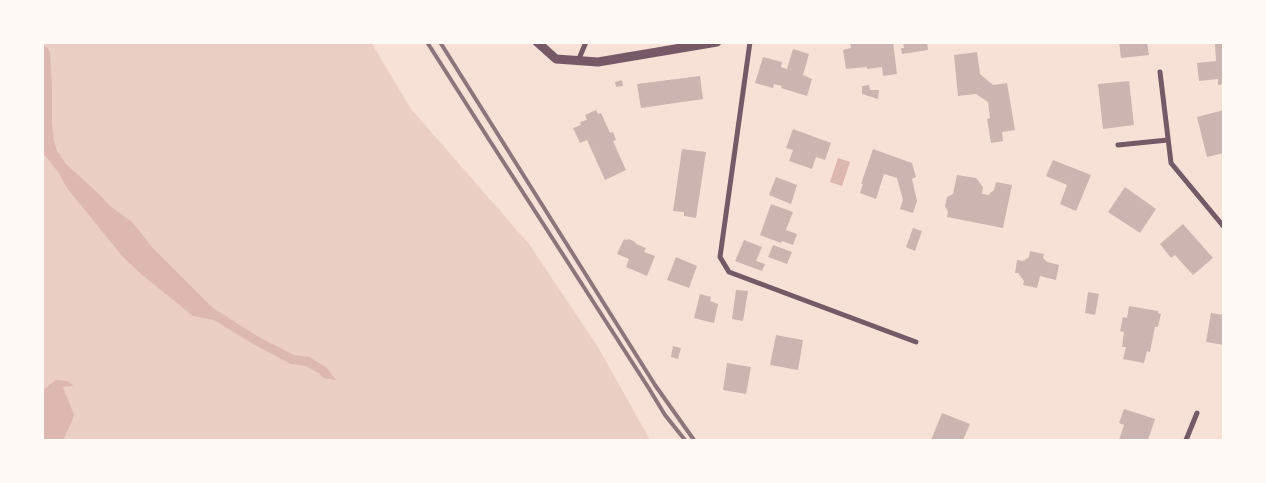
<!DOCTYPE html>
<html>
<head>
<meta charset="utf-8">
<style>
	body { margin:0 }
	#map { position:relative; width:1266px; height:483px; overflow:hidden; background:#f7e1d7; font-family:"IBM Plex Sans",sans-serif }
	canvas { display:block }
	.frame { position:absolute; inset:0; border:44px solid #fffaf5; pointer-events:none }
</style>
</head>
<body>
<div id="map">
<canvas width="1266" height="483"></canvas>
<div class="frame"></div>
</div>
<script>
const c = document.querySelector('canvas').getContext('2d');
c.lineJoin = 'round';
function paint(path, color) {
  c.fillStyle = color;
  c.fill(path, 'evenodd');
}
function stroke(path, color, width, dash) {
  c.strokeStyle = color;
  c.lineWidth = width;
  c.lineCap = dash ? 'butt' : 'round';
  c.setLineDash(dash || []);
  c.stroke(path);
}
paint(new Path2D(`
	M371,42l40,67 118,135 69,103 52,93h-607v-397z`), '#ebcfc5');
paint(new Path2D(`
	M42,45l6,3 2,5 2,33v37l2,17 3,11 9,13 33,30 11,12 22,16 10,12 9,12 62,62 44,28 37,19 15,2 17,10 10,13 -13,-2 -3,-4 -14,-8 -15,-2 -38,-20 -39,-24 -21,-4 -52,-42 -18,-17 -56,-69 -8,-15 -16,-20z
	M838,158l12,4 -8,24 -12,-4z
	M56,380l11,1 6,4 -1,1 -9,1 11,28 -2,6 -9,19h-20v-50z`), '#dcb8b0');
paint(new Path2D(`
	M850,42h43l4,32 -14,2 -1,-9 -15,2v-2l-21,2 -3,-19 8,-2z
	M903,42h24l1,8 -26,4 -1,-6h3z
	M1119,42h28l2,13 -28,3z
	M1224,43v41l-6,1v-6l-19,2 -2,-18 19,-2 -1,-17z
	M793,49l16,5 -6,21 9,4 -5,17 -26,-8 1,-2 -8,-2 -1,4 -18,-5 8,-26 19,5 -1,5 6,2z
	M977,52l3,22 13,11 14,-2 8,47 -13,2 1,9 -12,2 -4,-24 3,-1 -2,-16 -12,-8 -18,2 -4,-41z
	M700,76l3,23 -62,9 -4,-24z
	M622,80l1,6 -7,1 -1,-5z
	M1129,81l5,44 -31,4 -5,-45z
	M869,85l1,5h9l-1,9 -16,-5v-8z
	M596,110l2,4 3,-1 9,20 3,-1 3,8 -3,1 13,29 -21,10 -18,-40 -7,3 -7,-15 8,-3 -1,-3 7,-2 -2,-5z
	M1224,110v43l-17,4 -10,-40z
	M793,129l38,14 -6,17 -9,-3 -4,12 -23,-8 4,-11 -7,-2z
	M682,149l24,3 -10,66 -12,-2v-4l-11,-1z
	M873,149l39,14 4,14 -4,2 5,22 -4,12 -13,-4 3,-9 -6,-22 -13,-4 -8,25 -16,-6 3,-9h-2z
	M1053,160l38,15 -15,36 -16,-7 7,-19 -21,-9z
	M957,175l19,3 7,9 -1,7 7,1 1,-2 4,-3 2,-8 16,3 -9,43 -56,-11 1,-5 -3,-6 2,-9 6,-3z
	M776,177l21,8 -6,19 -22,-9z
	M1125,187l31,22 -16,24 -32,-21z
	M771,204l22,8 -7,18 11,4 -4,11 -11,-4 -1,2 -21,-8z
	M1183,224l30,34 -20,17 -18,-20 -4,3 -11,-14z
	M913,228l9,3 -7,20 -9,-4z
	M624,239l2,1 3,-1 6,3 1,2 10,4 -2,4 11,4 -8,20 -21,-9 3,-8 -12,-5z
	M744,240l18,7 -6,14 9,3 -3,7 -27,-10z
	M773,245l19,7 -5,12 -19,-7z
	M1030,251l14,3 -1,4 4,4 12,3 -3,15 -16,-4 -3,12 -14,-3 1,-4 -6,-8h-3l2,-13 6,1 6,-4z
	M676,257l21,9 -8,22 -22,-8z
	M736,290l12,1 -5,30 -11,-2z
	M1088,292l11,2 -4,21 -10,-2z
	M700,294l11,3 -1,4 8,3 -4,19 -20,-5z
	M1129,306l29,5v2l3,1 -3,13h-3l-5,25 -3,-1 -3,12 -21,-4 3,-12h-4l2,-15 -4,-1 3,-14 4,1z
	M1211,313l13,2v30l-18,-3z
	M776,335l27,5 -5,30 -28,-5z
	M673,346l8,2 -3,11 -7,-2z
	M727,363l24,4 -5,27 -23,-4z
	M1124,409l31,10 -7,21h-29l5,-15 -5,-2z
	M942,413l28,11 -7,16h-32z`), '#ccb4b1');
stroke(new Path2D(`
	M750,42l-30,215 9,15 187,70
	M578,61l8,-19
	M1160,72l11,91 53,64
	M1118,145l50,-5
	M1186,440l11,-27`), '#755966', 5);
stroke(new Path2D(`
	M537,42l19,17 42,3 119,-20`), '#755966', 9);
stroke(new Path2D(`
	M427,42l61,96 160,249 17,28 20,25
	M440,42l215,343 39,55`), '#8f747c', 4);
</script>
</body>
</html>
